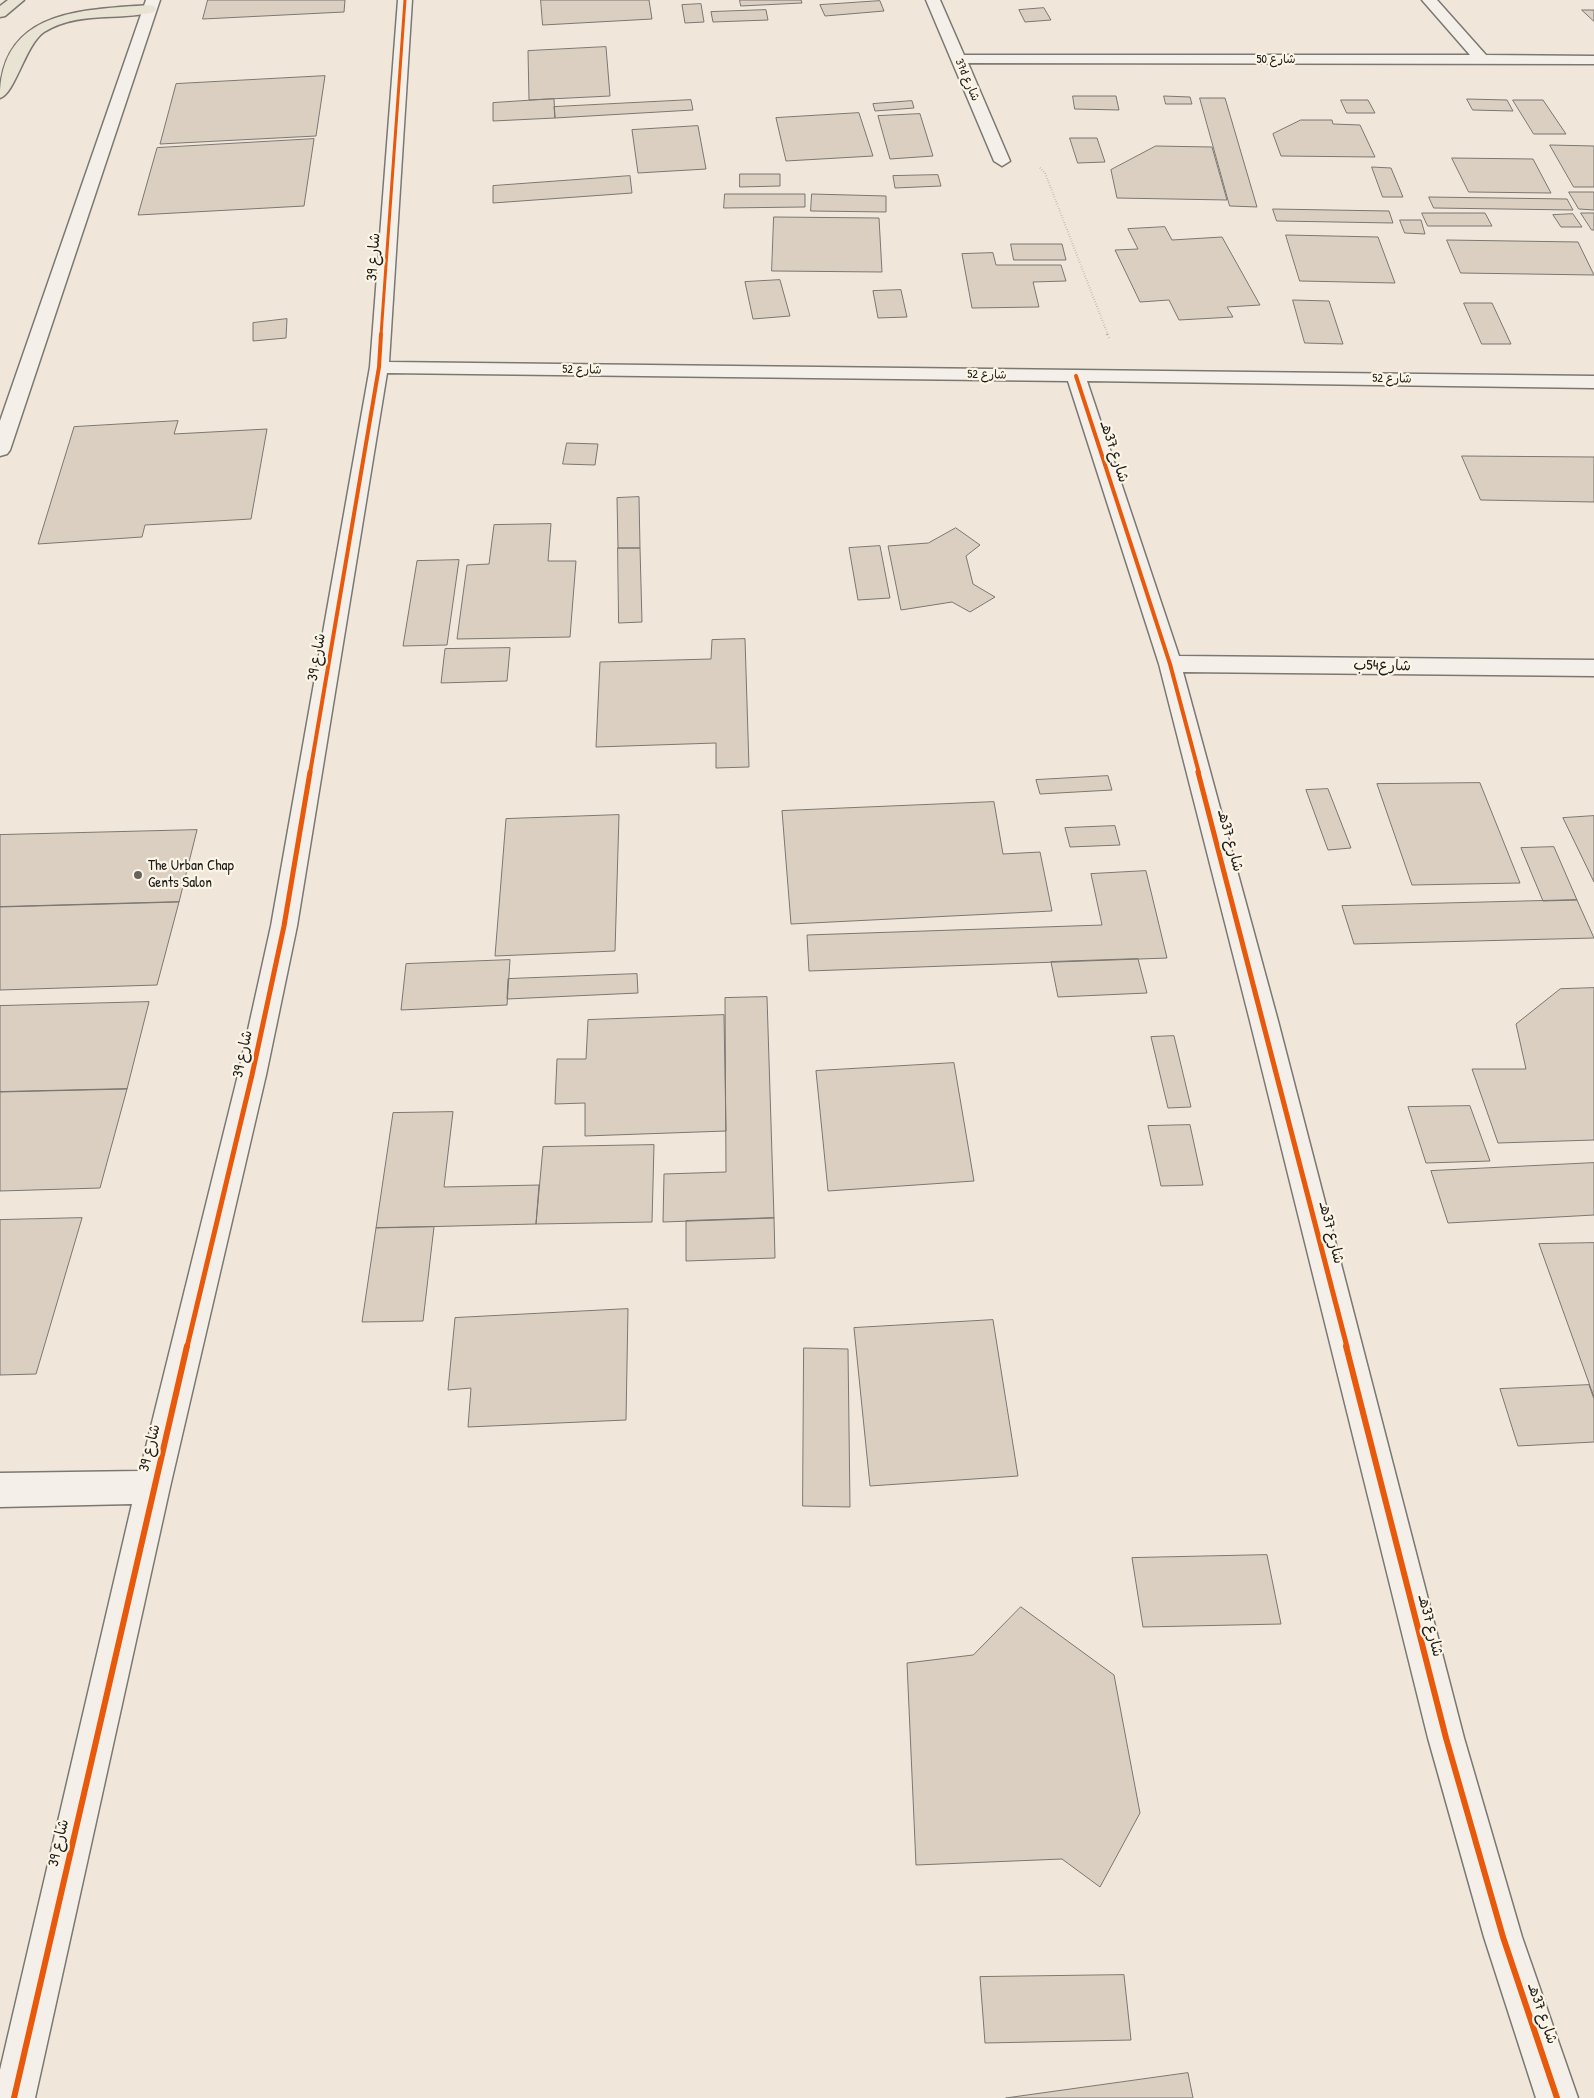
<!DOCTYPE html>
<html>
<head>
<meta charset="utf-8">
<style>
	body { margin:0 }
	canvas { display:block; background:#f0e7da }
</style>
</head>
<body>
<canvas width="1594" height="2098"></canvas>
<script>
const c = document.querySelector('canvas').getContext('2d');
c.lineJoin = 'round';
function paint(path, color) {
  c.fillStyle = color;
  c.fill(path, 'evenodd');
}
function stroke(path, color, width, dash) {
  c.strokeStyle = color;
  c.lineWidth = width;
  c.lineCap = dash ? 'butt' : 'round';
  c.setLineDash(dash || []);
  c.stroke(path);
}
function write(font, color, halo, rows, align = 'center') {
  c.font = font + ' "Patrick Hand","Playpen Sans Arabic",sans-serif';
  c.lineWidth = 4.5;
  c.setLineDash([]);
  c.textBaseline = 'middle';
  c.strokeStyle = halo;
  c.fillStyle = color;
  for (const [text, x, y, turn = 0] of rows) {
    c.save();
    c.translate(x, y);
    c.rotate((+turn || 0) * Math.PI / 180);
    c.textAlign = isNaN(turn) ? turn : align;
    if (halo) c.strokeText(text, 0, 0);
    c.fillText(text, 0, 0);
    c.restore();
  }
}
const building = new Path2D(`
	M208,0h137l-1,12 -141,7z
	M541,0h108l3,19 -109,6z
	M740,0h61l1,3 -61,3z
	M880,1l4,10 -59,5 -5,-11z
	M701,4l3,18 -19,1 -3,-18z
	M1044,8l7,12 -26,2 -6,-12z
	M766,10l2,10 -55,2 -2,-10z
	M1582,10h12v11z
	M606,47l4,49 -81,4 -1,-49z
	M325,76l-9,60 -156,8 16,-60z
	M1073,96h43l3,14 -44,-1z
	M1164,96l26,1 2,7h-26z
	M1200,98h25l32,109 -27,-1z
	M554,99l1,19 -62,3v-18z
	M1467,99l40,1 6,11 -40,-1z
	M691,100l2,10 -138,8 -1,-11z
	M1341,100h27l7,13h-28z
	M1513,100h30l23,34h-32z
	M912,101l2,7 -39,3 -2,-7z
	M859,113l14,43 -87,5 -10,-43z
	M920,114l13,42 -43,3 -12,-43z
	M1301,120h31l1,4 27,1 15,32 -94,-1 -8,-22z
	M698,126l8,43 -68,4 -6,-43z
	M1070,138h27l8,24 -27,1z
	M314,139l-10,67 -166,9 19,-67z
	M1550,145l44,1v41h-20z
	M1156,146l56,1 15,53 -110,-2 -6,-28z
	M1452,158l81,1 18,34 -82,-1z
	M1372,167l19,1 12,29h-20z
	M740,174h40v12l-40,1z
	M938,175l3,11 -46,2 -2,-12z
	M630,176l2,17 -139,10v-17z
	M1569,192h25v18l-15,-1z
	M725,194h80v13l-81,1z
	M812,194l74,2v16l-75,-1z
	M1429,197l138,2 6,11 -139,-2z
	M1273,209l116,2 4,12 -116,-2z
	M1422,213h63l7,13h-64z
	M1581,213h13v17h-2z
	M1573,214l9,13h-21l-8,-12z
	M774,217l105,1 3,54 -110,-1z
	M1400,220h21l4,14 -20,-1z
	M1165,227l7,13 50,-3 38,68 -33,2 6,10 -54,3 -10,-20 -29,2 -25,-52 23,-1 -10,-20z
	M1286,235l92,2 17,46 -95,-2z
	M1447,240l131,2 16,33 -133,-2z
	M1011,244h51l4,16h-52z
	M993,253l3,12h65l5,16 -33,1 6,25 -67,1 -10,-54z
	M780,280l10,36 -37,3 -8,-37z
	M901,290l6,27 -29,1 -5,-27z
	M1293,300l36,1 14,43 -38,-1z
	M1464,303h28l19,41h-29z
	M287,319l-1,19 -33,3v-18z
	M178,421l-4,13 93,-5 -16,90 -106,6 -3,12 -104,7 36,-117z
	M567,443l31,1 -3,21 -32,-1z
	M1462,456l132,1v45l-113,-2z
	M639,497l1,51h-22l-1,-50z
	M551,524l-3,37h28l-6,76 -113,2 10,-74 22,-1 5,-39z
	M956,528l24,17 -14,11 7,28 22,13 -25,15 -18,-10 -51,8 -13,-64 40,-3z
	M880,546l10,52 -32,2 -9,-52z
	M618,548h22l2,74 -23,1z
	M459,560l-12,85 -44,1 14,-85z
	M745,639l4,128 -33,1v-25l-120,4 4,-85 111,-3 1,-19z
	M510,648l-3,33 -66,2 4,-34z
	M1108,776l4,14 -72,4 -4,-14z
	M1480,783l40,100 -108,2 -35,-101z
	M1328,789l23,59 -23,2 -22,-60z
	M994,802l9,52 37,-2 12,59 -261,13 -9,-113z
	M619,815l-4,136 -120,5 11,-137z
	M1594,816v66l-31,-64z
	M1115,826l5,19 -50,2 -5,-19z
	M197,830l-18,72 -179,5v-72z
	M1554,847l23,53 -34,1 -22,-53z
	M1146,871l21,87 -358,13 -2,-36 295,-10 -11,-51z
	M1577,900l17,38 -240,6 -12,-38z
	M179,902l-22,83 -157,5v-83z
	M1138,959l9,34 -89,4 -7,-35z
	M510,960l-3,45 -106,5 5,-46z
	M637,974l1,19 -131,6 1,-20z
	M1594,988v152l-96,3 -26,-74h54l-10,-45 44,-35z
	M767,997l7,221 -111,4 1,-48 62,-2 -1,-174z
	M149,1002l-22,87 -127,3v-86z
	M724,1015l2,116 -141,5v-33l-30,1 2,-45h29l2,-39z
	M1174,1036l17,71 -23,1 -17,-71z
	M954,1063l20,118 -146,10 -12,-120z
	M127,1089l-27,99 -100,3v-99z
	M1470,1106l20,55 -64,2 -18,-56z
	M453,1112l-9,75 95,-2 -3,39 -160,4 17,-115z
	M1190,1125l13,60 -42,1 -13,-60z
	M654,1145l-2,77 -116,2 7,-77z
	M1594,1163v52l-146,8 -17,-52z
	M82,1218l-46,156 -36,1v-155z
	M774,1218l1,40 -89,3v-40z
	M434,1227l-11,94 -61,1 14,-94z
	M1594,1243v154l-55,-153z
	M628,1309l-2,111 -158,7 3,-39 -23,2 7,-72z
	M993,1320l25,156 -148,10 -16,-158z
	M804,1348l44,1 2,158 -47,-1z
	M1589,1385l5,14v43l-76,4 -18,-57z
	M1267,1555l14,69 -138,3 -11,-69z
	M1021,1607l93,68 26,138 -40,74 -38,-28 -146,6 -9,-202 66,-8z
	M1124,1975l7,65 -146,3 -5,-66z
	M1188,2073l5,25h-187z`);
paint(building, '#dbcfc2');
stroke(building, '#7b7772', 1);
const minor = new Path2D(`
	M146,0h14l-150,450 -3,4 -7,2v-35z
	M398,0h14l-23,362 1205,14v12l-507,-7 92,275 415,4v16l-411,-4 95,349 186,717 58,199 56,161h-42l-52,-161 -56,-199 -178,-717 -91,-357 -91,-283 -681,-8 -90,553 -31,149 -96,412 -135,611h-35v-28l132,-566 -132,3v-34l140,-2 98,-396 33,-149 99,-559z
	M926,0h14l24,55h506l-48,-55h15l49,55 108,1v8l-626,-1 42,98 -8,5 -8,-5z`);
const primary = new Path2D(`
	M8,0h16l-19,16 -5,1v-11z
	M149,5l5,1 2,3 -2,3c-36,9 -77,-1 -110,20 -19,13 -29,62 -44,66 0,-89 83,-88 149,-93z`);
stroke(minor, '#7b7772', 3);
stroke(primary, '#7b7772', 3);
stroke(new Path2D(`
	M1040,168l5,5 63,162`), '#aaa7a3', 2, [0.5, 2]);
stroke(new Path2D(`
	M1107,334l2,4`), '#aaa7a3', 2.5, [1, 3]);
paint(minor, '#f4f0e9');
paint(primary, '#e8e3d2');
stroke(new Path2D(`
	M381,335l24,-335`), '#e8590c', 3);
stroke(new Path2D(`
	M1076,376l94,288 29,109
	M310,773l69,-406 2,-33`), '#e8590c', 4);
stroke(new Path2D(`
	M1198,772l149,575
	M187,1347l65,-272 32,-149 26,-154`), '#e8590c', 5);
stroke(new Path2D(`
	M1346,1346l100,392 57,199 54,161
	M14,2098l173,-752`), '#e8590c', 6);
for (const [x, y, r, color] of [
	[138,875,5,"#66635e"]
]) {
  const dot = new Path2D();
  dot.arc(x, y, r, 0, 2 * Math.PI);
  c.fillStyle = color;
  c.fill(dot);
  stroke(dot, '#fcf5e5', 2);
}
write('12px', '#1c1c1c', '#fcf5e5', [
	["شارع 50",1276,60],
	["37d شارع",967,80,67],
	["شارع 52",582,370,1],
	["شارع 52",987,375,1],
	["شارع 52",1392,379,1]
]);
write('15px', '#1c1c1c', '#fcf5e5', [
	["شارع 39",374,257,-86],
	["شارع 37هـ",1114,452,72],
	["شارع 39",317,657,-80],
	["شارع54ب",1382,666,1],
	["شارع 37هـ",1230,841,75],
	["شارع 39",243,1054,-78],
	["شارع 37هـ",1331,1233,76],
	["شارع 39",150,1448,-76],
	["شارع 37هـ",1430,1626,76],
	["شارع 39",59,1843,-77],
	["شارع 37هـ",1542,2014,71]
]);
write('15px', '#1c1c1c', '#fcf5e5', [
	["The Urban Chap",148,866],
	["Gents Salon",148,883]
], 'left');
</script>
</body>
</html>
